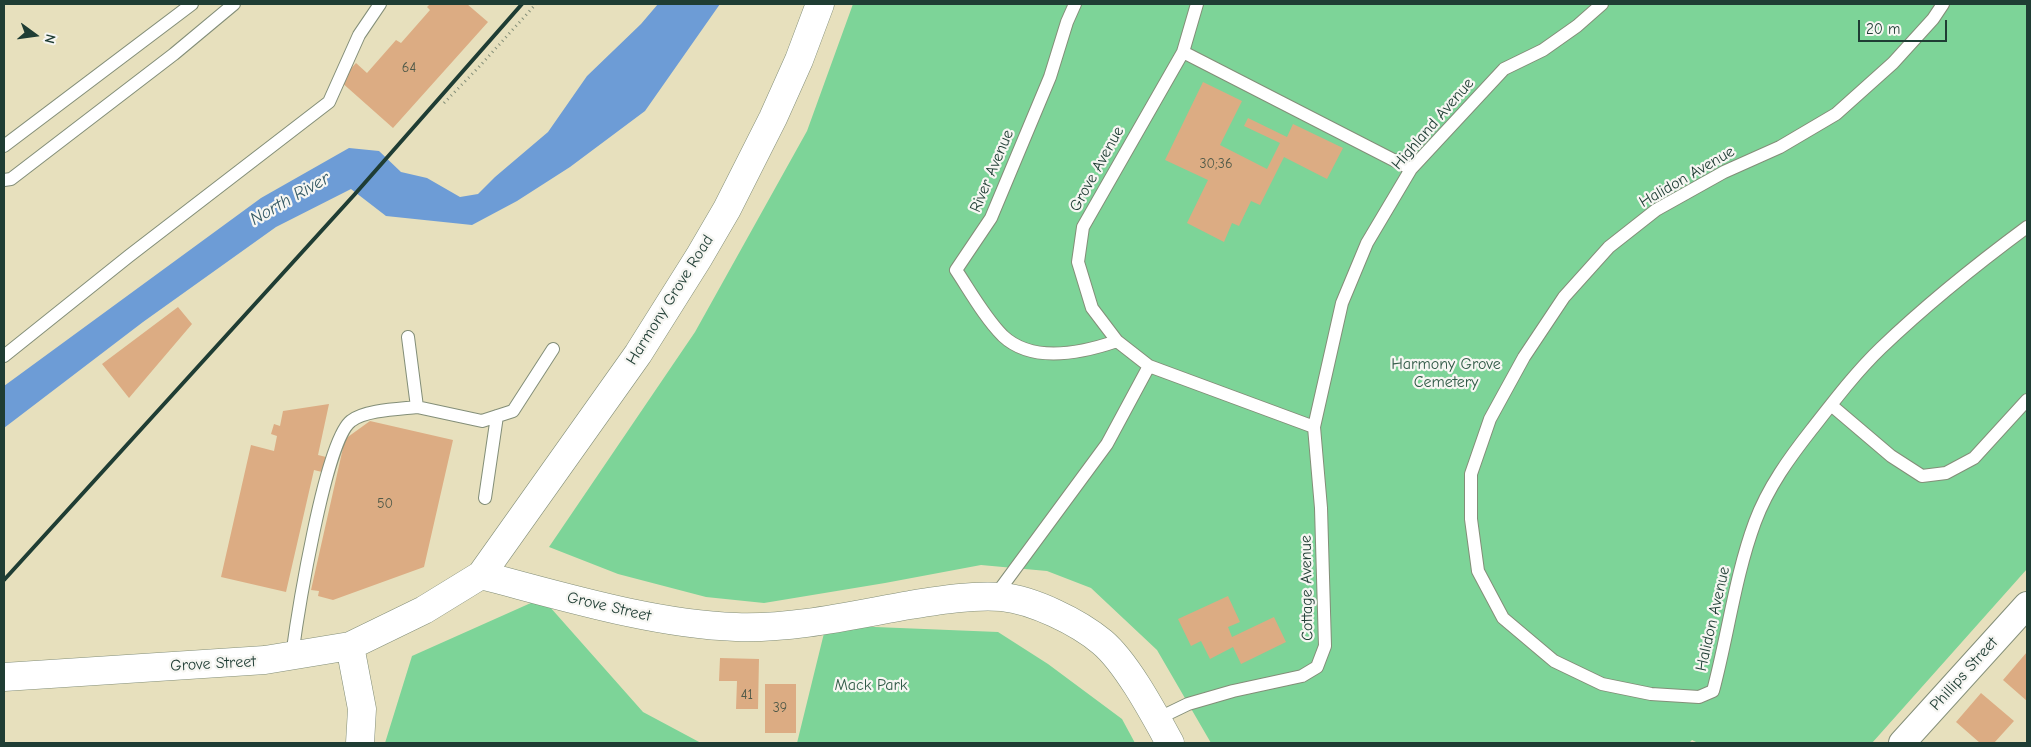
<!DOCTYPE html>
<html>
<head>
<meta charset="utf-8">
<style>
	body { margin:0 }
	#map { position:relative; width:2031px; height:747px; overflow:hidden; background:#e7e0bd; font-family:"Comic Neue",sans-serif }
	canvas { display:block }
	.frame { position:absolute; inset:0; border:5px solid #1f3d34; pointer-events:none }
	.north { position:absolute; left:10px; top:10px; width:50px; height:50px; -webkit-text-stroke:4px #f6f6f2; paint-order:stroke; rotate:104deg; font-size:14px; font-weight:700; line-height:20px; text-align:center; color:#1f3d34 }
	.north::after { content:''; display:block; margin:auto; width:18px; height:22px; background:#1f3d34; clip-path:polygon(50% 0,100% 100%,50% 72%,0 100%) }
	.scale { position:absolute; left:1858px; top:20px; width:89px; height:22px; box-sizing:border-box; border:2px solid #1f3d34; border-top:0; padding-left:6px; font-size:15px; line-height:18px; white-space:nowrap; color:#1f3d34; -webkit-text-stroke:4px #f6f6f2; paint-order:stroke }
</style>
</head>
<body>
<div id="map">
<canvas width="2031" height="747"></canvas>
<div class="frame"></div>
<div class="north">N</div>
<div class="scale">20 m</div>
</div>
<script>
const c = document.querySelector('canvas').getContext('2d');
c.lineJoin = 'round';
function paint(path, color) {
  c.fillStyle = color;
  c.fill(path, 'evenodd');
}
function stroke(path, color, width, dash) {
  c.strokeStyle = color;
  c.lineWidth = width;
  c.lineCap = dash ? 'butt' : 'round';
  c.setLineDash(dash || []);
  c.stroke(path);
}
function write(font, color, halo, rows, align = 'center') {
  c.font = font + ' "Comic Neue",sans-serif';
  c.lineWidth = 4.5;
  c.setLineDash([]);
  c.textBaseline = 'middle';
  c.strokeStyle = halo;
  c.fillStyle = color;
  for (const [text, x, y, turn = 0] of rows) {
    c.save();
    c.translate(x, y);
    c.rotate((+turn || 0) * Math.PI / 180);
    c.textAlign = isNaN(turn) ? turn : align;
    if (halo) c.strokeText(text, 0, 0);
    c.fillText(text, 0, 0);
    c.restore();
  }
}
paint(new Path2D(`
	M853,4h1174v565l-155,174h-174l-6,-3 -3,3h-478l-54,-93 -66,-62 -44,-17 -66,-6 -96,18 -121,20 -58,-6 -88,-23 -69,-27 146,-215 112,-201z
	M542,598l101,114 58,31h-316l27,-87z
	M826,625l172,7 50,32 74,55 13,24h-338z`), '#7dd498');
paint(new Path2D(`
	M658,4h62l-75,107 -75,56 -53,34 -45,24 -86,-9 -35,-27 -75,38 -133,95 -139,106v-42l257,-188 88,-50 30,3 22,21 26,6 33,19 18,-3 17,-17 53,-45 39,-56 54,-52z`), '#6d9cd6');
paint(new Path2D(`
	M430,4h37l21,18 -95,106 -53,-47 16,-18 11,10 29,-33 5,3 29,-33 -3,-3z
	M1203,82l39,19 -22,44 47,24 13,-26 -36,-17 4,-8 39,19 6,-13 50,24 -16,31 -43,-22 -24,48 -9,-4 -12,25 -7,-3 -8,19 -37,-19 21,-43 -43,-20z
	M178,307l14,17 -63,74 -27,-34z
	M329,404l-11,51 8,2 -4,15 -8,-2 -28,122 -65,-15 30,-132 23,6 3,-15 -6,-2 3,-10 6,2 3,-15z
	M370,421l83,19 -29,127 -91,33 -15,-4 1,-5 -8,-1 34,-151z
	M1228,596l12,26 -12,5 4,10 42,-20 12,25 -45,22 -8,-17 -23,12 -9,-18 -10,5 -13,-27z
	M2027,652v49l-24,-21z
	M720,658l39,1 -1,50h-22l1,-28h-18z
	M765,684h31v49h-31z
	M1981,693l33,28 -20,22h-14l-24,-21z`), '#dcac83');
const service = new Path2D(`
	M1075,4l-8,18 -17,55 -59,141 -35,52c14,21 29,48 47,66 30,28 79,17 114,5
	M1197,4l-14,48 -100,175 -5,35 14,46 25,33 32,25 165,61
	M1943,4l-10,15 -40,44 -57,51 -56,33 -56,25 -68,38 -47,37 -45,50 -40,60 -34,62 -19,55v45l7,52 25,47 51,43 48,23 49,10 48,3 14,-6c15,-56 22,-115 42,-169 13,-35 35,-65 57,-93 22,-28 44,-57 69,-81 45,-43 96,-84 146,-121
	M1183,52l228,117
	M4,146l188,-142
	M4,180l7,-1 163,-125 60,-50
	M408,337l9,70 65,14 31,-10 40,-62
	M4,356l125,-100 200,-154 30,-67 21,-31
	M1831,405l60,51 31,20 24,-3 28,-15 53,-58
	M485,498l12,-82
	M995,596l112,-152 42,-78
	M292,656c5,-38 33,-216 59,-235 14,-11 48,-12 66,-14
	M1157,719l31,-15 45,-13 69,-15 15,-9 8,-21 -4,-138 -7,-81 28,-124 25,-60 44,-74 93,-100 39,-19 34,-24 25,-22`);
const minor = new Path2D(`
	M1902,743l125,-138`);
const tertiary = new Path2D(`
	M481,575c81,21 172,49 255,52 59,2 117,-12 174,-22 31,-5 61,-10 92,-8 31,3 76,25 100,45 25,21 52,72 68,101
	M350,646l12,63 -2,34
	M4,677l261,-17 85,-14 74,-36 57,-35 157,-221 61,-97 28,-48 46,-91 26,-58 21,-56`);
stroke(service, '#838e78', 14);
stroke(minor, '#838e78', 28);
stroke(tertiary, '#838e78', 29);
stroke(new Path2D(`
	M444,103l34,-35 58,-64`), '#838e78', 3, [1, 4]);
stroke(service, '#fff', 12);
stroke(minor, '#fff', 26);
stroke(tertiary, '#fff', 28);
stroke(new Path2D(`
	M4,580l351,-386 167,-190`), '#1f3d34', 4);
write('14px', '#4e5948', null, [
	["64",409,68],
	["30;36",1216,164],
	["50",385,504],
	["41",747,695],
	["39",780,708]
]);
write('16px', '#1f3d34', '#f6f6f2', [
	["Highland Avenue",1433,124,-49],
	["Grove Avenue",1097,169,-61],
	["River Avenue",992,171,-67],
	["Halidon Avenue",1687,177,-30],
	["Harmony Grove Road",670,300,-58],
	["Cottage Avenue",1307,588,-91],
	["Grove Street",609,607,13],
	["Halidon Avenue",1713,619,-77],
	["Grove Street",213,664,-3],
	["Phillips Street",1964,674,-48]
]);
write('16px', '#325b48', '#f6f6f2', [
	["Harmony Grove",1446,364],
	["Cemetery",1446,382],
	["Mack Park",871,685]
]);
write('italic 18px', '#365a65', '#f6f6f2', [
	["North River",290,199,-30]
]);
</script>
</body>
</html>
